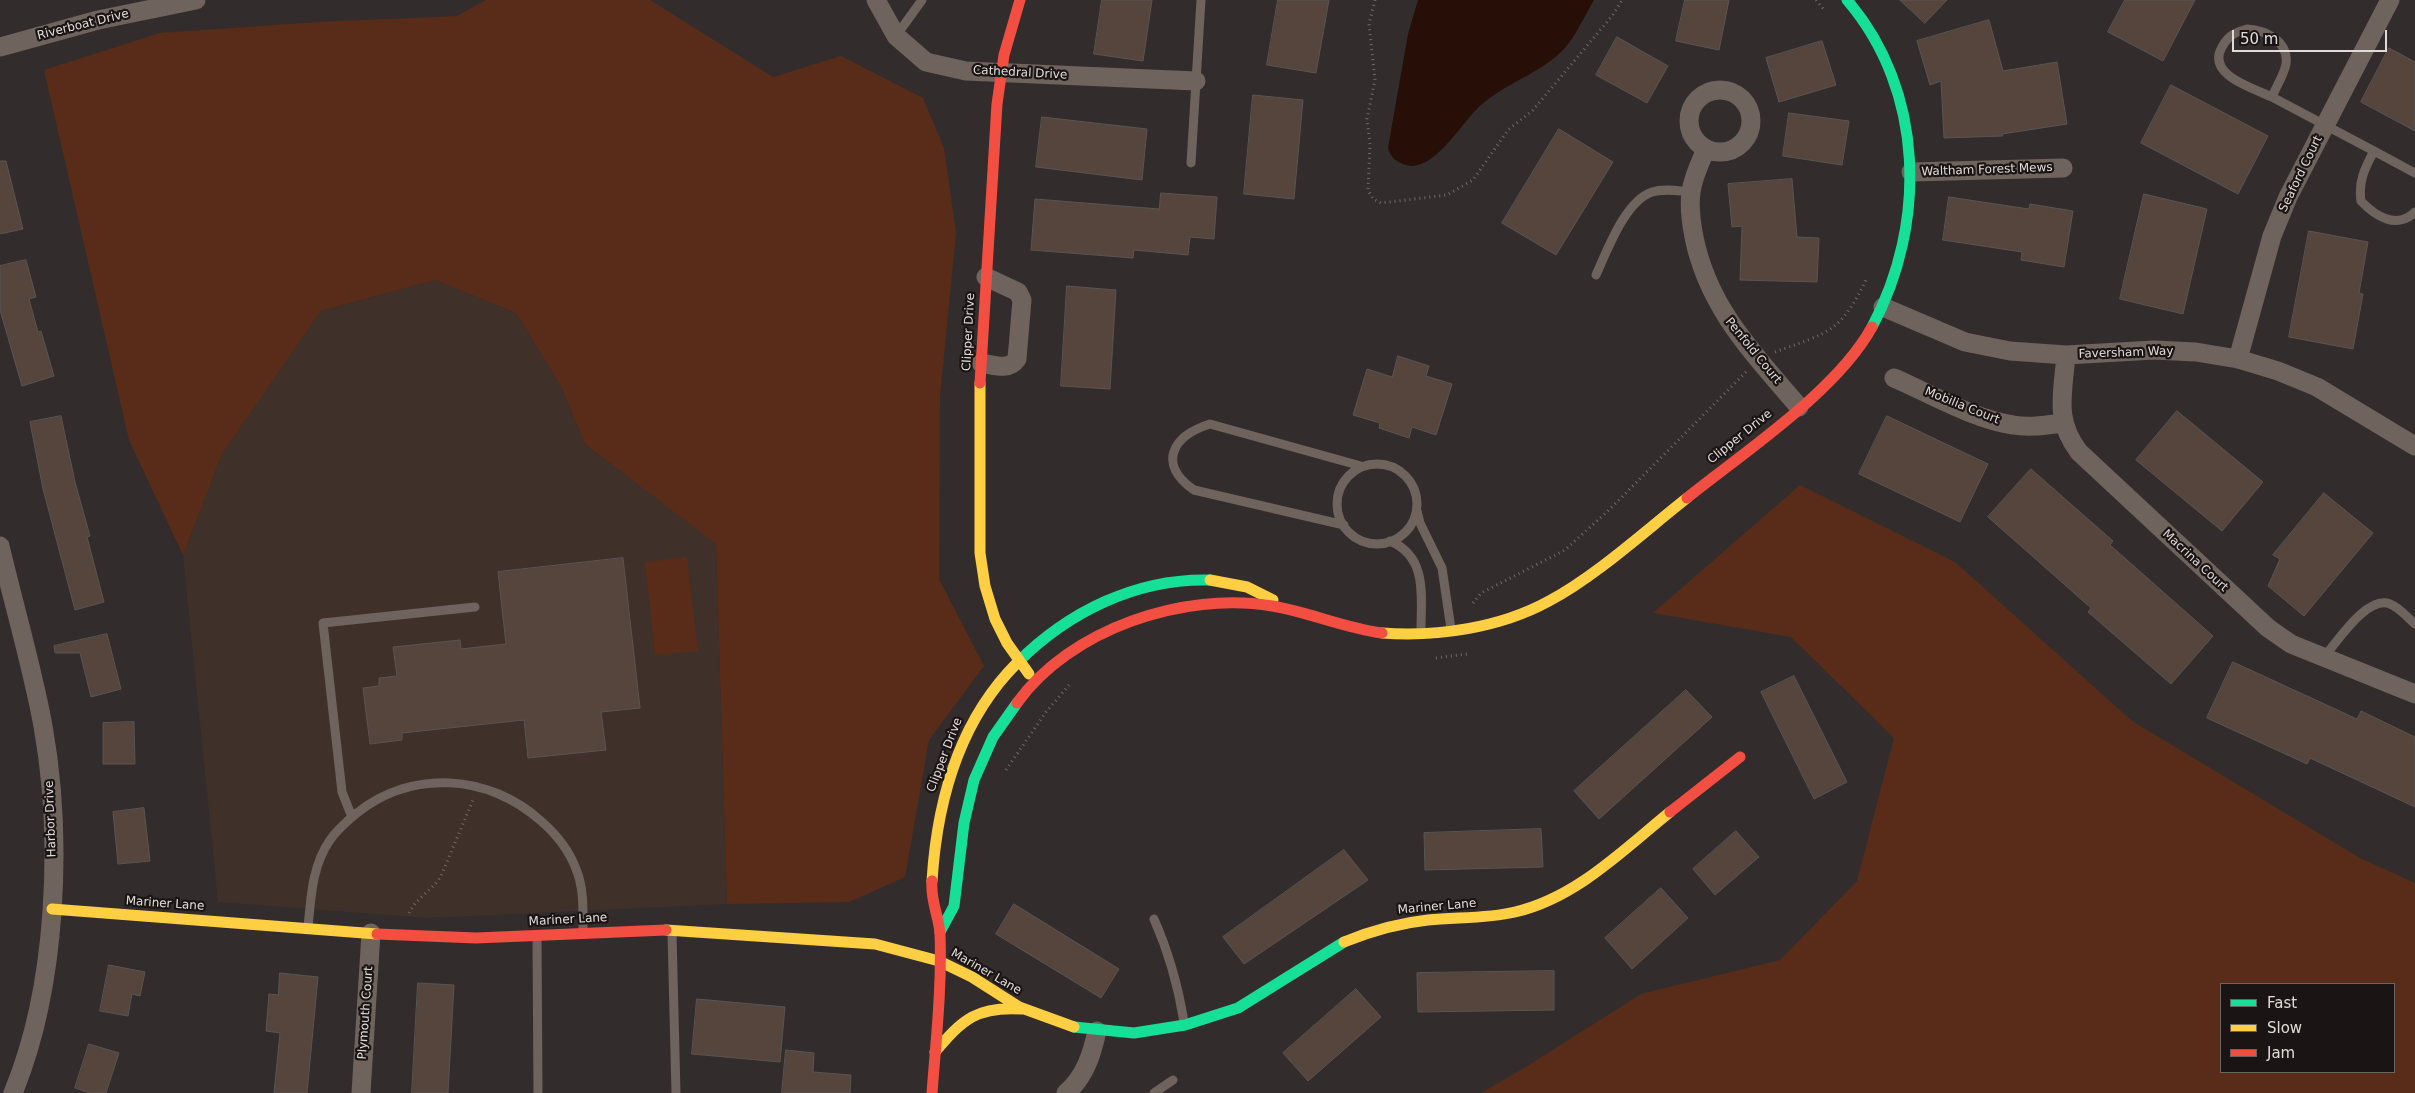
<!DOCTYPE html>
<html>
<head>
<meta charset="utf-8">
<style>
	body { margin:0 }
	#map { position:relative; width:2415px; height:1093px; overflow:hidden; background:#322d2c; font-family:"DejaVu Sans",sans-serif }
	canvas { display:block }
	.legend { position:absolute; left:2220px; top:983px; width:175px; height:90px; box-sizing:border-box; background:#1a1514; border:1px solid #6a6462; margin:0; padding:6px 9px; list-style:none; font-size:15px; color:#e1dbd8 }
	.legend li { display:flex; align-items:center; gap:10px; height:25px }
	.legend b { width:25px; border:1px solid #6a6462 }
	.scale { position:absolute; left:2232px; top:30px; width:155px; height:22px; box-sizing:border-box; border:2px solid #e1dbd8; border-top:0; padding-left:6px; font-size:15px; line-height:18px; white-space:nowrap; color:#e1dbd8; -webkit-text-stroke:4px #1a1514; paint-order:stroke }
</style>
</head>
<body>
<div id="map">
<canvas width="2415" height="1093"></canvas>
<ul class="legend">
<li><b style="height:6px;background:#16e098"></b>Fast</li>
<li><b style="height:6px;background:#ffcf43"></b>Slow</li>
<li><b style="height:6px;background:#f24e42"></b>Jam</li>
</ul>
<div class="scale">50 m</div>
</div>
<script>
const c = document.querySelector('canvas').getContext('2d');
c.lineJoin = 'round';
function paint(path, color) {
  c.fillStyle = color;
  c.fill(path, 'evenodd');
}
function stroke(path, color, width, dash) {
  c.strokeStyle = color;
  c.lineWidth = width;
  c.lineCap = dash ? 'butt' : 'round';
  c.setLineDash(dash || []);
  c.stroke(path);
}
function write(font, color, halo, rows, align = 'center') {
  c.font = font + ' "DejaVu Sans",sans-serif';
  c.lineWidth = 4.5;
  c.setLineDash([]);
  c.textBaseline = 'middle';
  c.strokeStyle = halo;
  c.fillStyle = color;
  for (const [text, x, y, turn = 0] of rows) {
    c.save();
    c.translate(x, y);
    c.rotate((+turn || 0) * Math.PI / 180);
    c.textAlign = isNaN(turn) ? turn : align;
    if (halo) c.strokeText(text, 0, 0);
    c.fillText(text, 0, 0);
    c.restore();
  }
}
paint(new Path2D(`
	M435,280l81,33 45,73 24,58 131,99 11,361 -299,14 -210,-16 -35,-347 39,-101 99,-143z`), '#3f302a');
paint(new Path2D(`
	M486,0h164l123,77 68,-21 82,42 21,50 12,85 -16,163 -1,183 45,87 -55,74 -24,137 -56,25 -122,2 -11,-360 -131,-100 -24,-58 -45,-73 -81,-33 -114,31 -99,143 -39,101 -54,-115 -85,-370 116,-37 158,-11 139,-6z
	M1800,485l155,77 177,159 228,137 55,25v210h-934l40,-23 120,-76 139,-34 77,-79 37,-143 -103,-101 -138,-24zM2221,984h173v88h-173z
	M687,557l11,94 -43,4 -10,-93z`), '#582c19');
paint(new Path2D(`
	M1418,0h176c-9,15 -19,37 -30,49 -23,24 -58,34 -83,56 -18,15 -49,72 -78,59 -8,-3 -13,-8 -15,-16l20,-114z`), '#270f07');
const building = new Path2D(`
	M1102,0h50l-9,61 -49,-7z
	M1278,0h51l-13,73 -49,-8z
	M1685,0h44l-10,50 -43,-9z
	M1900,0h47l-22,23z
	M2125,0h70l-32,61 -55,-29z
	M1989,20l14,51 54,-9 10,62 -65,10 1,2 -59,2 -3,-57 -11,4 -13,-44z
	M1617,37l51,29 -21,37 -51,-28z
	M1822,41l14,44 -57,17 -13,-44z
	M2389,48l26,14v69l-54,-29z
	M2171,85l97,51 -30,58 -97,-51z
	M1253,95l50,5 -9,99 -50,-5z
	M1789,113l60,8 -7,44 -59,-9z
	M1042,117l105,12 -5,51 -106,-13z
	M1559,129l54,33 -57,93 -54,-32z
	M0,161h6l17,68 -23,5z
	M1792,179l5,58 22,1 -2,44 -77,-2 2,-54 -10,1 -4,-43z
	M1161,193l56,4 -3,42 -24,-2 -2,18 -54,-5 -1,8 -102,-8 4,-51 124,10z
	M2144,194l63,15 -24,105 -63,-15z
	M1949,197l80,12 1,-5 43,7 -9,56 -43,-7 1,-8 -79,-12z
	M2309,231l59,11 -9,51 4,1 -10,55 -64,-12z
	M26,260l10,37 -7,2 9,33 3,-1 13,45 -32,10 -22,-76v-44z
	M1067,286l49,4 -6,99 -49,-3z
	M1398,356l31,10 -3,10 26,8 -16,51 -24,-8 -3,11 -30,-10 1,-5 -27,-8 14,-46 25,8z
	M2177,411l86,71 -41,49 -86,-71z
	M61,416l14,66 15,54 -3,1 17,65 -29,8 -32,-121 -13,-67z
	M1887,416l101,48 -28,58 -101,-48z
	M2031,469l82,72 -3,4 103,91 -42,48 -83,-72 3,-4 -103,-91z
	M2324,493l49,40 -69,83 -36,-30 12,-27 -7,-4z
	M623,558l17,150 -39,4 5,38 -78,8 -4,-38 -122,13v7l-32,4 -7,-56 16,-2v-8l18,-2 -4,-29 67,-7 1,9 45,-5 -8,-72z
	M107,634l14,55 -30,8 -11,-44h-25l-1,-7z
	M2233,662l124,57 4,-8 54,26v70l-105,-49 -3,6 -100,-46z
	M1794,676l53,106 -33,17 -53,-107z
	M1686,690l26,27 -113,102 -25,-28z
	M134,722l1,42h-32v-41z
	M144,808l6,53 -32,3 -5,-52z
	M1541,829l2,38 -118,3 -1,-37z
	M1736,831l23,26 -44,38 -22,-26z
	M1344,850l24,30 -124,84 -21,-27z
	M1661,888l27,30 -56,51 -27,-31z
	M1014,904l105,65 -18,29 -105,-64z
	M109,965l36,7 -5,24 -8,-2 -4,22 -28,-5z
	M1554,971v39l-136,2 -1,-39z
	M280,973l38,4 -11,116h-33l6,-60 -14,-2 3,-37 9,1z
	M418,983l36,2 -6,108h-36z
	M1356,989l25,28 -73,64 -25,-28z
	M697,999l88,8 -5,55 -88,-8z
	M89,1044l30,9 -13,40h-16l-15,-5z
	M786,1050l28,3 -1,19 38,3 -1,18h-68z`);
paint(building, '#56453c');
stroke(building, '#595553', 1);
stroke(new Path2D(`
	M1375,0l-6,24 6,56 -8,39 3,25 -2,46 5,9 8,4 66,-8 26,-15 35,-50 25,-20 79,-94 10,-16
	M1816,0l9,11
	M1775,352c55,-20 65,-19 92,-74
	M1473,603l8,-10 84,-43 45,-41 136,-137
	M1436,658l31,-4
	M1006,770l40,-58 23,-27
	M409,913c7,-15 24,-23 32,-37l32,-76`), '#726966', 3, [1, 4]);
stroke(new Path2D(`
	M2247,29c18,1 42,12 39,35 -2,11 -10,23 -14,33 -19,-9 -66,-22 -50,-50 6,-11 13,-15 25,-18z
	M896,36l26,-36
	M2272,97l102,54
	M1191,163l10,-163
	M2415,173l-41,-22c-9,17 -16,30 -13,50 14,15 36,29 54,11
	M1596,275c11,-24 29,-74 56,-83 12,-4 27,-1 39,0
	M1337 504a40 40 0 1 1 80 0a40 40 0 1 1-80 0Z
	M1417,511l3,12 22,45 9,61
	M1344,525l-150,-35c-37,-26 -22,-54 16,-66l151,42
	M1390,541c38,16 31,55 31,89
	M2324,657c14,-16 43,-62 66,-53 10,4 17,13 25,20
	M352,817l-10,-25 -19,-169 152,-16
	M1154,919c15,34 24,66 30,103
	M308,927c3,-30 4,-61 22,-87 7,-10 17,-19 27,-27 55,-44 132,-39 184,8 15,13 28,29 35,48 8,19 7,40 7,60
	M672,933l4,160
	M537,938l1,155
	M1154,1093l19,-13`), '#6f635e', 9);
stroke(new Path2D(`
	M876,0l20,36 30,26 40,9 230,10
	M0,47l98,-27 98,-20
	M1689 121a31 31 0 1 1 62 0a31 31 0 1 1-62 0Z
	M1706,149c-6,14 -13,28 -15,43 -2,15 0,30 3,45 14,71 60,117 105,170
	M1911,172l152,-4
	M1883,307l82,35 45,9 56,4 88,-5 42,2 42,7 40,12 39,16 98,59
	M2066,355c-3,39 -12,64 13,97l189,176 23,16 124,50
	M2238,359l34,-123 16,-39 102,-197
	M981,363c13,2 28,8 36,-4l5,-59 -4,-8 -32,-15
	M1894,378c37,16 79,41 119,47 17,3 33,0 50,-2
	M0,546c14,60 32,120 43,180 20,112 14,261 -30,367
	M361,1093l10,-160
	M1066,1093c19,-16 26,-39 31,-62`), '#6f635e', 19);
stroke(new Path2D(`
	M1847,0c78,91 80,224 25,327
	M1017,663c51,-51 119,-85 193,-83
	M940,932l14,-26 10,-83 10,-43 19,-43 24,-34
	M1074,1027l60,6 51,-8 53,-17 106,-66`), '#16e098', 11);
stroke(new Path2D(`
	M980,383v170l5,33 10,33 12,24 22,31
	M1210,580l37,7 26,13
	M1382,633c55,4 118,-5 167,-32 47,-25 96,-70 138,-103
	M932,881c5,-80 26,-159 85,-218
	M52,909l325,25
	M666,930l209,14 64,17 33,16 47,30 55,20
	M1344,942c27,-11 55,-19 84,-22 29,-3 58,-1 87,-8 61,-14 108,-62 155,-100
	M935,1052c28,-33 42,-46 87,-43`), '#ffcf43', 11);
stroke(new Path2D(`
	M980,383l17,-279 7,-49 16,-55
	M1687,498c57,-46 150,-107 185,-171
	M1017,703c53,-74 167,-112 255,-97 37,6 72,22 110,27
	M1670,812l70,-55
	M932,881c-2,19 7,35 8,53 2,53 -4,106 -8,159
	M377,934l99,4 190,-8`), '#f24e42', 11);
write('12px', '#e1dbd8', '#1a1514', [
	["Riverboat Drive",83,25,-14],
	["Cathedral Drive",1020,73,3],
	["Waltham Forest Mews",1987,170,-2],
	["Seaford Court",2301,174,-64],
	["Clipper Drive",969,332,-87],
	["Penfold Court",1753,351,51],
	["Faversham Way",2126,353,-2],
	["Mobilia Court",1962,406,22],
	["Clipper Drive",1740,437,-39],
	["Macrina Court",2195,561,43],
	["Clipper Drive",945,755,-69],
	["Harbor Drive",51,819,-92],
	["Mariner Lane",165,904,4],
	["Mariner Lane",1437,907,-5],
	["Mariner Lane",568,920,-3],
	["Mariner Lane",986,972,30],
	["Plymouth Court",366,1013,-86]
]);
</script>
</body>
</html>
